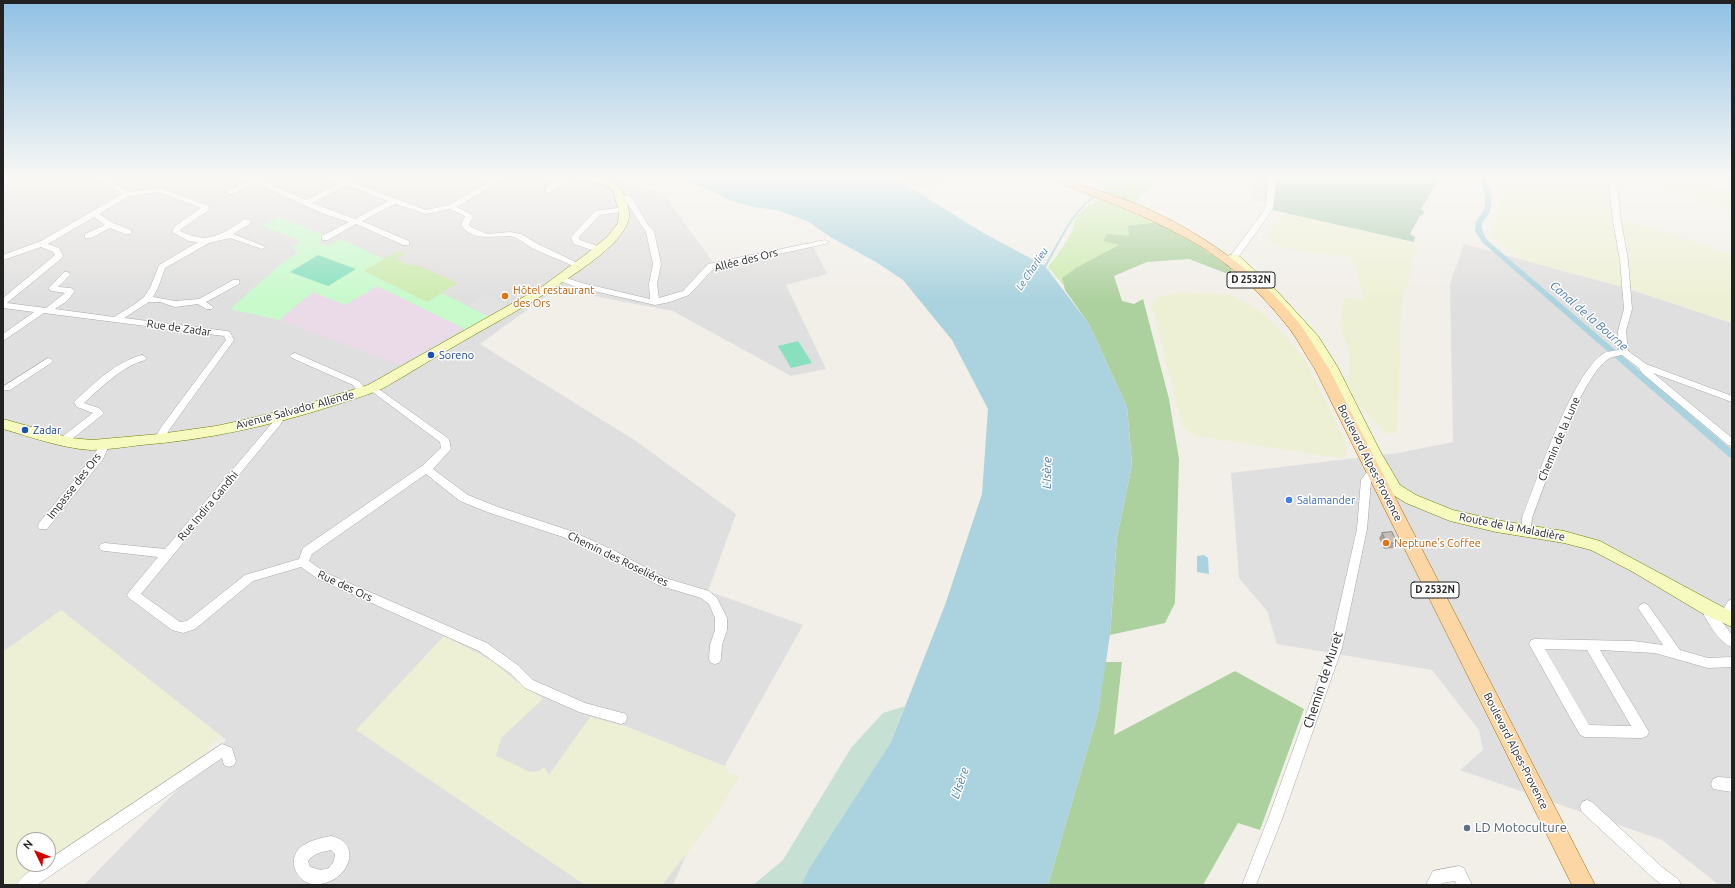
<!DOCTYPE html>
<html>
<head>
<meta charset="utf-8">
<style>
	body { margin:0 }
	#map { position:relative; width:1735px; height:888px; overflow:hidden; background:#f2efe9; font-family:Ubuntu,sans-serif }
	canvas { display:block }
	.frame { position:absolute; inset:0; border:4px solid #222; pointer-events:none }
	.north { position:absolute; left:16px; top:832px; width:40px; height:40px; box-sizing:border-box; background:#fff; border:1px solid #a7a7a7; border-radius:50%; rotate:313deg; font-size:11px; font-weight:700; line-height:16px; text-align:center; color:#222 }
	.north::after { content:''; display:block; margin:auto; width:14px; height:18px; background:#d40000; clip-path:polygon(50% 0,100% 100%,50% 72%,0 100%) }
</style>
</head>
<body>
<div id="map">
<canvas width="1735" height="888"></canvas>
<div class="frame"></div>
<div class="north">N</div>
</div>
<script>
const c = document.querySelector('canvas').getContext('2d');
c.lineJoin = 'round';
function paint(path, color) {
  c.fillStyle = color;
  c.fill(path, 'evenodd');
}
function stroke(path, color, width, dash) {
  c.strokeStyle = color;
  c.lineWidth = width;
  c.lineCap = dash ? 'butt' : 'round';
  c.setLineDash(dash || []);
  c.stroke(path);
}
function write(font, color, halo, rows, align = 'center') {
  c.font = font + ' Ubuntu,sans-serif';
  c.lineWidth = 3;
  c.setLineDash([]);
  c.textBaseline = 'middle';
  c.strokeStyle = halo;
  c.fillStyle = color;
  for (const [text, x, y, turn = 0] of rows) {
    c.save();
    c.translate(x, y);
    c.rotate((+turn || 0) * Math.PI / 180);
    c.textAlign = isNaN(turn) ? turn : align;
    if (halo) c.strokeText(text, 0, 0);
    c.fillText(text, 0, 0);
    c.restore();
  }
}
paint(new Path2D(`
	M3,176h609l52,19 49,67 98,-20 16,32 -41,11 40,84 -35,7 -118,-65 -117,-22 -76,55 156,97 100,73 -28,77 95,34 -77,138 -53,122h-589l142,-145 -165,-129 -58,41z
	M888,176h76l-41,13z
	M1464,244l159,43 109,36v562h-13l-57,-45 -202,-70 23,-20 -4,-20 -47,-60 -155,-26 -10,-33 -28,-33 -8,-105 167,-20 55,-11 -3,-158z`), '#e0dfdf');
paint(new Path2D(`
	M377,286l86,42 -63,37 -121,-45 34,-28 32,13z`), '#ebdbe8');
paint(new Path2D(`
	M1494,176h113l5,40 120,38v69l-109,-36 -99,-27 -25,-17 -10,-11 7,-16 5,-22 -7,-13z
	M1657,176h29l46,16v20l-84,-30z
	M1284,215h10l118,28 5,3 -16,61 -3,124 -5,3 -9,-2 -26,-28 -10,-20 2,-29 -10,-29 3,-24 4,-4 17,2 -12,-43 -45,-5 -25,-5 -13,-5v-7l10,-19z
	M1183,292l49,3 24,13 26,24 22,26 41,82 2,17 -8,1 -143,-22 -14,-10 -30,-118 1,-8 4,-3z
	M61,610l160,126 -11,9 -4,9 -158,109v-23h-24v24h22l-12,8 -22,12h-9v-232z
	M444,636l47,24 25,21 27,18 -42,39 -5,18 18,8 16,8 9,-1 5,-4 5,8 41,-58 38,10 99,40 2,6 11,3 -27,44 -51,65h-77l-229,-155z`), '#eef0d5');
paint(new Path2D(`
	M1095,176h49l13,6 -28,25 73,45 -44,9 -34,-6 -61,30 -15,-18c10,-12 17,-23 24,-36 2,-5 2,-11 5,-15 8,-10 22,-16 34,-21l-11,-4 5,-1 -13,-13z
	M398,251l7,3 -9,5 13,6h8l41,18 -31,19 -64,-31z`), '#cdebb0');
paint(new Path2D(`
	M1158,222l24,13 51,34 -5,5 -39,-15 -42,3 -33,14 8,25 12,3 9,-5 26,100 10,60 -4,144 -10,20 -55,12 7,-98 15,-72 -5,-58 -38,-83 -24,-34 -3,-12 14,-10 43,-23 -16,-4 4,-7 22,2 -1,-10z
	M1105,662h17l-8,73 121,-64 69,38 -44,121 -22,-7 -35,62h-155l50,-172z`), '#add19e');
paint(new Path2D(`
	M905,706l-14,36 -81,125 -9,18h-48l30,-25 68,-112 32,-35z`), '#c6e0d4');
paint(new Path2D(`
	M1276,176h156l9,3 -8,10 -12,20 3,3 -1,3 -3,1 -10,18 5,3 -1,5 -142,-32z`), '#aacbaf');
paint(new Path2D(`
	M280,217l45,19 -1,3 -5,4 8,3 14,-7 43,20 -20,12 63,31 15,-9 49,25 -24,14 -4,-4 -86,-42 -32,19 -32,-13 -34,28 -49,-11 51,-45h-1l15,-10 2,-4 -6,-2 9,-5 -5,-5 -34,-12z`), '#c8facc');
paint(new Path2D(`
	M318,255l38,14 -28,17 -38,-14z
	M798,341l14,22 -21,5 -13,-22z`), '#88e0be');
paint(new Path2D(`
	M1254,176h17l-3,26 -17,-2z
	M487,294l21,11 -19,12 -21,-12z`), '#e2e2e2');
paint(new Path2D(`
	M657,176h230l26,13 67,42 65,35 44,58 38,83 5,58 -15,72 -7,98 -12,78 -50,172h-247l9,-18 81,-125 54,-137 37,-111 6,-85 -36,-69 -49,-60 -27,-18 -44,-24 -25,-17 -30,-11 -23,-3 -25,-7 -15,-8 -36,-13z
	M1204,555l4,3 1,16 -12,-2v-16z`), '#aad3df');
stroke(new Path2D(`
	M1101,193l19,-2 18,-15
	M1044,268c16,-26 26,-55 52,-73`), '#aad3df', 2);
paint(new Path2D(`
	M1480,176h6c3,10 7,21 5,31 -3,16 -17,12 -3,34l244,209v8l-3,-1 -246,-214 -8,-12 1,-9 9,-14v-12z`), '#aad3df');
const street = new Path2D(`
	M95,176h9l24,16 32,-4 49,18v4l-28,19 -1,2c24,11 34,8 56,-6 4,-2 5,-5 9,-6l5,1v4l-17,10 33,13 -4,2 -32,-11 -21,5 -44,25 -7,20 -5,9 22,4 24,-2 34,-19h6v4l-33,18 7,5 -1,2h-6l-8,-5 -23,3 -15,-5h-11l-25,16 103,13 3,1 4,8 -65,90 -6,11 -4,1 -5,-3 8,-13 64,-86 -2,-4 -180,-23 -41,28v-7l31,-22 -31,-4v-10l52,-43 -2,-3 -12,-5 -38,13v-5l38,-14 81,-47zM159,192l42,16 -26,18 -3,6 16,9 10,1 -39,23 -9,23 -6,9 -9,7 -21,13 -59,-8 12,-8 8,-10 -4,-3 -13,-1 13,-13 -4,-2h-3l-16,17 4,2 13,2 -19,15 -39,-5 55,-45 1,-2 -4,-8 -11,-4 46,-27 11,8 -20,9v4h6l19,-10 15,6h6v-4l-18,-7 -14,-9 30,-18z
	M259,176h8l-6,4 45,20 35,-17 -14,-7h10l46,18 43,16 23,-5 50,-29h8l-50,31 15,8 1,2 -4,8 2,2 16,7 23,-2 11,2 17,10 44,21 -4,2h-3c-14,-7 -29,-12 -43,-19 -7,-4 -14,-11 -22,-12 -17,-1 -36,7 -49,-11l4,-9 -15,-7 -24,5 -31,-10 -33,17 47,20v4h-6l-47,-21 -28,16h-6v-4l27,-14 -25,-8 -69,-31 -22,11h-6l-1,-2zM347,185l41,16 -33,18 -43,-16z
	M564,176h9l-22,16h-6v-4z
	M1269,176h8l-4,33 -36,50 -14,2v-4l8,-2 34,-46z
	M1608,176h8l5,45 7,39 4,49 -6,22 2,20 18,13 86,32v6l-79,-29 79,65v8l-4,-1 -86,-72 -3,-5 -17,-13c-3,1 -8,1 -12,3 -30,17 -64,125 -78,160l-2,16 -4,1 -4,-1 -1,-3 1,-13c15,-38 50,-145 82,-165 4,-2 11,-2 15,-3l-1,-19 6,-22 -4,-49 -7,-39z
	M618,194h3l10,3 17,28 6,6 7,33 -4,20 2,14 24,-7 25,-27 117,-24 4,2 -4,2 -111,24 -25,27 -19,7 -15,3 -79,-18 -19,-7v-4h3l22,7 68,16 -1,-15 4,-20 -7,-32 -21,-32 -7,-2z
	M624,207h3v4l-27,4 -21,22 1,3 21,7v4h-6l-21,-7 -3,-6 1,-2 23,-25z
	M295,353l64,28 8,11 -2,2h-6l-6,-9 -61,-27 -2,-2 2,-2z
	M142,355l5,3 -2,2c-24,7 -42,26 -61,43l15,5 5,5 -2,2 -35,28h-8l-1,-2 1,-2 34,-26 -16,-6 -3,-5 2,-2c20,-18 39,-38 66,-45z
	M48,358l3,1 2,2 -2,2 -41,27h-6v-4z
	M373,385l76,54 2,10 -18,20 35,26 30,12 73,24 42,19 52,28 44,13 8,7 10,20v12l-5,15 -1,14 -2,4 -4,1 -4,-1 -2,-4 1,-14 5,-15v-12l-6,-14 -8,-6 -43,-13 -53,-29 -42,-19 -73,-24 -30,-12 -34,-27 -114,80 -3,7 17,12 161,70 32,23 14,14 52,23 41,11 1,4 -1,4 -5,2 -42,-12 -54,-24 -14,-14 -32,-23 -161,-72 -17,-12 -48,14 -58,48 -12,4 -11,-3 -43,-32 -2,-3 2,-3 29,-35 -53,-6 -4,-1 -2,-3 2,-3 4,-1 60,6 108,-127 4,-8h6l2,2 -5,9 -139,169 39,28 7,-1 58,-46 54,-16 4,-11 119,-82 19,-18 -1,-6 -70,-52 -2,-2z
	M104,442l5,3 -6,14 -56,70h-8l-1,-3 1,-3 56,-69 5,-11z
	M1370,472l11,1 1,3 -1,3 -10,2 -4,48 -25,119 -60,171 -26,66h-14l26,-66 62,-171 27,-119 4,-49 5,-7z
	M1732,599v16l-3,5 -4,2 -4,-2 -2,-3 9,-16z
	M1644,603l4,2 32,45 28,8 24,-1v10l-24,1 -53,-15 -55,-3 49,82 -2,4 -5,2 -57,-1 -5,-2 -51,-91 2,-4 4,-1 98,2 30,4 -25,-37 2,-3zM1545,649l42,1 44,76 -42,-1z
	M1711,605l4,2 2,3 -1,4 16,21v12c-12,-4 -22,-21 -28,-32l3,-8z
	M222,744l10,4 4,13 -2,4 -5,2 -5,-2 -2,-7 -185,127h-20c3,-9 21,-21 31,-21v-4z
	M1718,777l14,1v14l-19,-3 -2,-5 2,-5z
	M1587,800l5,2 70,65 17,13 2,5h-19l-10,-8 -70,-65 -2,-5 2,-5z
	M331,836c35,7 16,52 -20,48 -17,-5 -24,-27 -9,-38 9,-6 19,-8 29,-10zM331,850l4,4 -1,7 -5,7 -8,2 -11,-3 -2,-6c6,-8 14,-9 23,-11z
	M1459,866l5,2 8,17h-15l-2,-4 -13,2 -1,2h-15l7,-14z`);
const secondary = new Path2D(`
	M571,176c30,-1 53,1 58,35 4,26 -45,56 -63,69 -38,26 -79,47 -118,70 -16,9 -32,19 -47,28 -8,4 -16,10 -24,13 -15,6 -30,10 -45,15 -62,20 -126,34 -191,39 -17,2 -34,5 -51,5 -29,-2 -59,-13 -87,-21v-10l68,19 21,2 67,-6 57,-8 28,-6 60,-15 64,-20 175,-99 42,-31 22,-18 11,-14 1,-11 -6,-21c-11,-12 -32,-5 -42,-15z
	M1234,254l4,1 37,34 43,47 19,30 43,85 20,34 16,10 37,15 43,10 68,11 36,10 132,71v15l-27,-12 -72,-43 -42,-22 -27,-7 -68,-11 -46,-11 -44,-18 -16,-10 -24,-42 -41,-85 -16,-25 -42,-48 -37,-34 -2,-2 2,-2z`);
const primary = new Path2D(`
	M1050,176h13c24,12 51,19 76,29 62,27 118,66 160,118 11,15 20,31 30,46l266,516h-23l-257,-516c-9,-13 -16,-28 -26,-41 -25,-32 -58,-64 -94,-85 -35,-20 -72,-36 -110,-50 -9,-4 -31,-10 -35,-17z`);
stroke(street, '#a9a9a9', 1);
stroke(secondary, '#707d05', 1);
stroke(primary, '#a06b00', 1);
paint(street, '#fff');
paint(secondary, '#f7fabf');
paint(primary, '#fcd6a4');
paint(new Path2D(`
	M955,176h19l-1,2z
	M1382,533l15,10 -3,5 -10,1 -5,-11z`), '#aba49e');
const building = new Path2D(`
	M1392,532l5,11h-10l-5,-10z`);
paint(building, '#c7bfb8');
stroke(building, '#8b8681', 1);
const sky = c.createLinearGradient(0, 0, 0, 300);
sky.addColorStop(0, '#8fc0e4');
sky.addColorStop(0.59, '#f9f8f5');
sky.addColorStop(1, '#f9f8f500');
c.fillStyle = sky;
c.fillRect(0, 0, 1735, 300);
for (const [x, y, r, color] of [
	[505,296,4,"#e8710a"],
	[431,355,4,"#1a4fb4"],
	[25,430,4,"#1a4fb4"],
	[1289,500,4,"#3f7fe0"],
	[1386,543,4,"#e8710a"],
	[1467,828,4,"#5c6f8a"]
]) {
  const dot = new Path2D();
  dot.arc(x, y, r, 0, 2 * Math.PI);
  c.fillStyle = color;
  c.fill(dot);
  stroke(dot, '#fff', 1.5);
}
write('italic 10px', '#4a7aab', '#fff', [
	["Le Charlieu",1032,269,-56]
]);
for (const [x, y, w] of [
	[1251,280,48],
	[1435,590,48]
]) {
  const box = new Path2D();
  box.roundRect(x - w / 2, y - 8, w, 16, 3);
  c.fillStyle = '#fff';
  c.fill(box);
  stroke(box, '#222', 1);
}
write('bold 10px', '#222', null, [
	["D 2532N",1251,280],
	["D 2532N",1435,590]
]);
write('11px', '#222', '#fff', [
	["Allée des Ors",746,260,-14],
	["Rue de Zadar",179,328,8],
	["Avenue Salvador Allende",295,410,-15],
	["Chemin de la Lune",1559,439,-67],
	["Boulevard Alpes-Provence",1370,463,63],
	["Impasse des Ors",74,486,-52],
	["Rue Indira Gandhi",208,506,-50],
	["Route de la Maladière",1512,527,11],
	["Chemin des Roseliéres",618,559,26],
	["Rue des Ors",345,586,25],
	["Boulevard Alpes-Provence",1516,751,63]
]);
write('11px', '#c56008', '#fff', [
	["Hôtel restaurant",513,290],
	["des Ors",513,303],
	["Neptune's Coffee",1394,543]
], 'left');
write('11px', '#164399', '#fff', [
	["Soreno",439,355],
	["Zadar",33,430]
], 'left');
write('11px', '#366cbe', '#fff', [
	["Salamander",1297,500]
], 'left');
write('italic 12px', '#4a7aab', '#fff', [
	["Canal de la Bourne",1589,316,41],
	["L'Isère",1047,473,-89],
	["L'Isère",960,783,-71]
]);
write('13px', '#222', '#fff', [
	["Chemin de Muret",1323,680,-72]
]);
write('13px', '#4e5e75', '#fff', [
	["LD Motoculture",1475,828]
], 'left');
</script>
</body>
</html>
